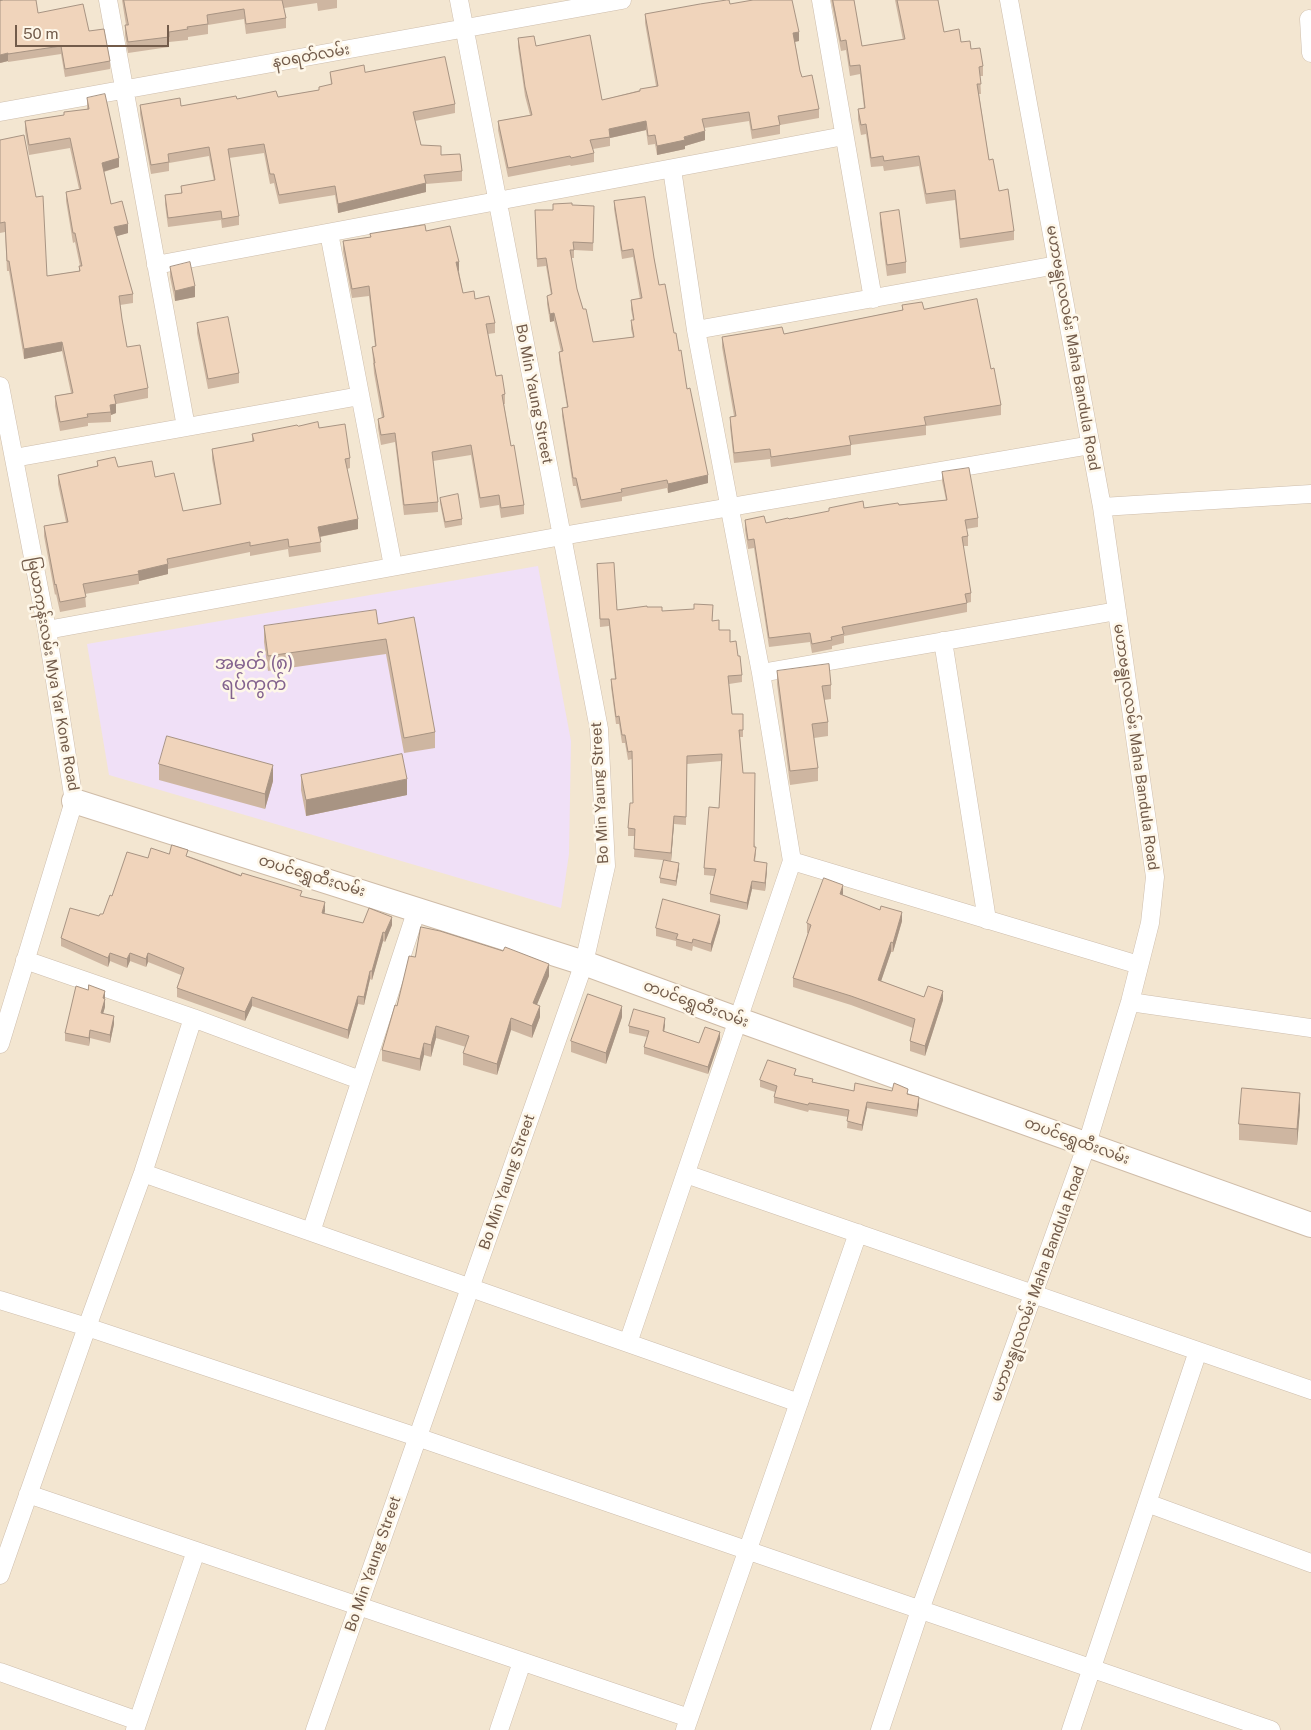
<!DOCTYPE html>
<html>
<head>
<meta charset="utf-8">
<style>
	body { margin:0 }
	#map { position:relative; width:1311px; height:1730px; overflow:hidden; background:#fbf4e3; font-family:"Public Sans",sans-serif }
	canvas { display:block }
	.scale { position:absolute; left:15px; top:25px; width:154px; height:22px; box-sizing:border-box; border:2px solid #725b4a; border-top:0; padding-left:6px; font-size:15px; line-height:18px; white-space:nowrap; color:#725b4a; -webkit-text-stroke:4px #fef7e9; paint-order:stroke }
</style>
</head>
<body>
<div id="map">
<canvas width="1311" height="1730"></canvas>
<div class="scale">50 m</div>
</div>
<script>
const c = document.querySelector('canvas').getContext('2d');
c.lineJoin = 'round';
function paint(path, color) {
  c.fillStyle = color;
  c.fill(path, 'evenodd');
}
function stroke(path, color, width, dash) {
  c.strokeStyle = color;
  c.lineWidth = width;
  c.lineCap = dash ? 'butt' : 'round';
  c.setLineDash(dash || []);
  c.stroke(path);
}
function write(font, color, halo, rows, align = 'center') {
  c.font = font + ' "Public Sans","Noto Sans Myanmar",sans-serif';
  c.lineWidth = 5;
  c.setLineDash([]);
  c.textBaseline = 'middle';
  c.strokeStyle = halo;
  c.fillStyle = color;
  for (const [text, x, y, turn = 0] of rows) {
    c.save();
    c.translate(x, y);
    c.rotate((+turn || 0) * Math.PI / 180);
    c.textAlign = isNaN(turn) ? turn : align;
    if (halo) c.strokeText(text, 0, 0);
    c.fillText(text, 0, 0);
    c.restore();
  }
}
paint(new Path2D(`
	M0,0h1311v1730h-1311z`), '#f3e6d1');
paint(new Path2D(`
	M538,566l33,175 -2,113 -8,54 -452,-133 -22,-131z`), '#f0e0f7');
const street = new Path2D(`
	M108,0l78,427
	M821,0l52,299
	M1309,19l2,34
	M0,112l622,-112
	M329,233l64,333
	M156,265l688,-129
	M696,330l361,-65
	M0,386l47,244 27,171 -74,243
	M14,458l346,-62
	M1102,507l209,-13
	M47,630l515,-94 529,-91
	M943,641l44,279
	M761,673l356,-62
	M792,861l347,104
	M25,960l168,58 167,62
	M1130,1002l181,26
	M143,1173l656,230
	M686,1174l625,216
	M311,1232l106,-323
	M0,1300l87,27 330,110 854,293
	M628,1343l164,-482 -31,-188 -65,-343 -24,-161
	M28,1494l661,224
	M1147,1503l164,60
	M0,1575l87,-248 56,-154 50,-155
	M0,1672l138,49
	M135,1730l61,-179
	M315,1730l269,-767 22,-97 -7,-137 -140,-729
	M499,1730l23,-68
	M685,1730l173,-497
	M880,1730l40,-120 167,-466 43,-142 20,-79 5,-46 -53,-370 -93,-507
	M1071,1730l127,-379`);
const secondary = new Path2D(`
	M74,801l510,162 155,57 572,205`);
stroke(street, '#cebead', 19);
stroke(secondary, '#cfbca8', 26);
stroke(street, '#fff', 18);
stroke(secondary, '#fff', 24);
paint(new Path2D(`
	M122,0h215v8l-19,3 -1,-8 -33,5 2,10v10l-40,6 -2,-15 -36,6v9l-20,3v3l-19,2v5l-41,6 -3,-18v-10h1z
	M831,0h23l8,46 41,-6 -8,-40h43l6,32 17,10 10,7 12,17v10h-3l1,18h-2l10,66 10,31 15,40v9l-54,8 -5,-48 -29,4 -7,-38 -35,5 -1,-5 -12,1 -5,-33 -5,1 -3,-16v-10l6,-1 -4,-34 -10,2 -4,-26 -5,1z
	M730,4l69,37 -4,1 5,29 2,6 17,32v9l-39,7v9l-28,5 -3,-18 -45,7 1,12 -20,6v3l-28,6 -2,-11 -7,1 -2,-15 -36,8v8l-17,3 1,4v9l-23,4 -1,-1 -62,12 -10,-47v-9l32,-6 -5,-19 -7,-49v-9l18,8 66,54 54,-14 -11,-63v-9z
	M38,13l51,18 21,30v8l-45,8 -4,-23 -53,8v-1l-8,2z
	M330,72h35l90,32v9l-40,8 6,24 20,10 21,16v10l-36,3v8l-88,21 -3,-18 -56,9 -5,-21 -4,1 -6,-31 -35,5 10,58v9l-17,3 -1,-8 -53,7 -3,-23v-9l16,-2v-7l33,-5 -5,-25 -40,7v8l-18,3 -11,-60v-9l41,1 56,-7 41,-2 41,-7v-3l12,-2z
	M87,98l32,69 -15,5 7,32 17,29 -12,3 17,58v9l-13,2 2,14 5,28 21,41v10l-32,6v9l-5,2v7l-23,1v3l-28,5 -5,-25v-10l16,-3 -9,-42 -38,8 -15,-88h-2l-2,-39 -5,1v-93l47,136 32,-5v-5h1l-5,-24 -2,1 -7,-42v-9l13,-3 -9,-41 -41,7 -4,-24v-10l39,-6 23,-6z
	M614,201l40,57 5,27 20,66 29,132 -40,10 -1,-5 -45,9v4l-41,7 -5,-22h-3l-11,-70v-8l5,-1 -8,-47v-8h2l-7,-31 -4,1 -3,-18v-8l4,-1 -5,-29 -9,1 -2,-57h18l19,-5 22,10 -1,36 -19,-1v8h-3l6,31 16,53 40,-5 -2,-8v-9h2l-2,-11v-9l9,-1 -7,-42 -11,2 -8,-50z
	M880,213l26,49v11l-19,3 -7,-52z
	M426,231l33,40 4,22 12,6 20,24v10l-7,1 8,42 9,18v10h-1l7,42 13,59v9l-23,4 -2,-13 -19,3 -9,-53 -38,6 5,41v10l-34,3 -9,-73 -14,3 -3,-17v-9l4,-1 -8,-45 -2,-26 3,-1 -6,-50 -17,2 -9,-47v-10l27,-4v-3z
	M170,267l25,30 -20,4 -5,-24z
	M902,305l22,4 67,60 10,36v10l-75,11v9l-75,10v10l-80,12 -1,-8 -36,4 -4,-36v-10l4,-1 -12,-69v-10l62,-3 118,-24z
	M197,323l42,50v10l-31,6 -11,-56z
	M298,426l21,2 31,30v10l-3,1 11,60 -38,8 1,15 -32,5 -1,-8 -38,7v-4l-82,17v5l-29,7v3l-54,10 1,13 -26,5 -4,-18 -1,1 -11,-59v-10l22,-4 -8,-38v-9l39,-9v-5l58,16 28,34 37,-7 -8,-45v-10l40,-7v-8z
	M942,472l36,46v9l-12,2 2,7v10h-5l8,47v9l-4,1v9l-123,24v7l-12,3v3l-20,4 -2,-11 -41,5 -15,-99 -6,1 -3,-19v-10l21,3 63,-11v-4h35l82,-8 -4,-19z
	M440,498l22,21v6l-17,3 -5,-25z
	M597,564l20,46 30,-3 15,4 51,2 -1,8 7,9 11,12 8,14 4,19v7l-13,2 3,30h11v23h-3l3,36 13,81 -1,7 12,9 -2,21 -13,-2 -5,21 -37,-8v-8l4,-18 -10,-1v-7l15,-60 3,-47 -35,3 -1,61 -12,-1 -3,37 -37,-4 1,-21h-7v-8l5,-25 -1,-44 -4,1 -3,-17h-3l-3,-19h-3l-5,-37v-8h4l-6,-53 -9,1z
	M378,624l57,108v16l-31,5 -18,-99 -118,17 -4,-29v-16z
	M777,671l54,14v14l-7,1 4,22v14l-14,2 4,30v13l-28,4 -13,-101z
	M159,764l114,17 -8,28 -106,-29z
	M301,775l106,20 -101,21 -5,-26z
	M188,856l114,41 23,14 -1,3 39,9 29,2 -7,17 -2,-1 -11,39 -2,-1 -6,26 -6,-1 -10,35 -96,-33 -7,15 -68,-24v-9l4,-13 -33,-13 -2,5 -16,-6 -3,7 -17,-7 -2,6 -47,-21v-8l42,-24 9,-18 36,-38z
	M679,868l-3,18 -16,-3v-5z
	M843,895l59,26 -9,31h-2l-10,29 43,16 19,3 -18,56 -15,-5v-10l3,-13 -62,-23 -58,-18v-9l15,-45h-1v-10z
	M720,922l-9,30 -18,-6 -1,5 -16,-5v-5l-20,-5v-8z
	M549,976l-12,28 3,13 -8,21 -21,-8 -14,45 -34,-10v-12l3,-6 -30,-9 -5,19 -7,-2 -4,16 -38,-10v-11l15,-44z
	M88,990l17,1v16l-2,6 11,11 -4,19 -20,-5 -1,8 -24,-5v-8z
	M622,1017l-16,47 -35,-12v-11z
	M665,1025l-1,7 35,11 21,-4 -12,35 -64,-20v-7l3,-10 -18,-4v-7z
	M796,1076l17,6 41,9 54,3 11,10 -2,13 -50,-9 -5,23 -15,-3 1,-11 -39,-7 -1,2 -34,-9v-6l1,-5 -15,-5v-7z
	M1300,1109l-3,36 -58,-5v-16z`), '#ceb6a1');
paint(new Path2D(`
	M799,32v9l-6,1v-9z
	M8,53v8l-8,2v-8z
	M646,121v9l-36,8 -1,-9z
	M705,131v9l-20,6v3l-28,6v-9z
	M119,158v9l-17,5v-9z
	M426,183v9l-88,21v-9z
	M128,224v9l-14,4v-10z
	M456,262h3v9l-3,1z
	M195,286v11l-20,4v-10z
	M554,313v8l-4,1v-8z
	M62,342v9l-38,8v-10z
	M116,404v9l-5,2 -1,-10z
	M708,475v8l-40,10v-9z
	M358,519v10l-40,8v-10z
	M168,564v10l-29,7 -1,-10z
	M273,765v16l-8,28v-15z
	M407,779v16l-101,21v-16z
	M674,816v8l-3,37v-8z
	M679,863v5l-3,18v-5z
	M767,863v7l-2,21v-8z
	M752,881v8l-5,21v-7z
	M843,885v10l-3,-1z
	M325,902v9l-3,11v-9z
	M902,912v9l-9,31v-9z
	M720,915v7l-9,30v-8z
	M392,917v8l-7,17v-9z
	M383,932v9l-11,39v-9z
	M891,942v10l-13,38v-10z
	M110,953v8l-2,6v-9z
	M130,953v8l-3,7v-9z
	M148,953v9l-2,5v-8z
	M549,964v12l-16,38v-11z
	M370,971v8l-6,26v-8z
	M105,991v16l-4,14 2,-23z
	M943,991v9l-18,56v-10z
	M358,996v8l-10,35v-9z
	M252,997v9l-7,15v-9z
	M540,1006v11l-8,21v-12z
	M622,1006v11l-16,47v-11z
	M114,1016v8l-4,19v-8z
	M511,1018v12l-14,45v-11z
	M665,1018v7l-2,13v-7z
	M436,1026v12l-5,19v-12z
	M90,1030v8l-1,8v-8z
	M720,1032v7l-12,35v-7z
	M424,1043v12l-4,16v-12z
	M1300,1093v16l-3,36v-16z
	M919,1097v7l-2,13v-7z
	M867,1102v6l-5,23v-6z`), '#a89483');
const building = new Path2D(`
	M4,0h32l2,13 45,-9 6,27 15,-2 6,32 -45,8 -4,-23 -53,8v-1l-8,2v-54z
	M124,0h158l4,18 -40,6 -2,-15 -37,6 1,9 -21,3 1,2 -19,3v5l-41,5 -3,-17h3z
	M727,0h2l1,4 23,-4h39l7,32 -6,1 7,38 2,6 10,-2 7,34 -41,7 2,9 -28,5 -3,-18 -47,7 3,12 -21,6 1,3 -28,6 -2,-11 -7,1 -2,-15 -37,8 1,8 -20,3 4,13 -23,5 -1,-2 -62,12 -10,-47 34,-6 -7,-28 -7,-49 16,-2 2,10 54,-11 12,65 38,-9v-2l18,-3 -13,-72 55,-10z
	M833,0h21l8,46 43,-7 -8,-39h41l6,32 15,-3 2,13 9,-1 1,8 9,-1 3,18 -4,1 2,17h-4l12,76 4,-1 6,32 9,-2 6,42 -54,8 -5,-49 -29,4 -7,-38 -35,5 -1,-5 -12,2 -5,-34 -5,1 -3,-16 7,-1 -5,-43 -10,1 -4,-26 -5,1z
	M445,57l10,47 -42,8 8,33 20,1v9l19,-1 2,17 -38,4 2,8 -88,21 -3,-18 -56,9 -5,-21h-4l-6,-30 -36,5 11,67 -17,3 -1,-8 -53,7 -3,-23 17,-2 -1,-7 34,-6 -6,-33 -41,7 1,8 -18,3 -11,-60 40,-7 1,8 55,-10 1,3 39,-8 2,6 41,-7v-3l13,-3 -2,-12 34,-7 1,7z
	M105,94l14,64 -17,5 9,41 11,-3 6,23 -14,3 19,67 -14,2 3,23 5,28 13,-2 8,43 -34,7 2,9 -6,1 1,7 -24,2 1,3 -28,5 -5,-26 18,-3 -11,-51 -38,7 -15,-88h-2l-2,-39 -5,1v-83l24,-5 12,62 7,-1 4,80 33,-5 -1,-5h3l-7,-33h-2l-7,-41 15,-3 -11,-51 -41,7 -4,-24 39,-6v-3l25,-3 -2,-11z
	M645,197l9,61 5,27 6,-1 9,49h2l3,18 2,-1 6,39 3,-1 18,87 -40,9 -1,-4 -46,9 1,3 -41,8 -5,-22h-3l-11,-70 6,-1 -9,-55 4,-1 -9,-38 -4,1 -3,-18 5,-2 -6,-36 -9,1 -2,-49h18v-6l19,-1v2l22,1 -1,37 -20,-1 1,8h-4l7,39 6,20h3l7,33 41,-5 -3,-17h3l-3,-20 11,-2 -9,-49 -11,2 -8,-50z
	M899,210l7,52 -19,3 -7,-52z
	M425,225l1,6 24,-5 9,36h-3l7,31 11,-2 1,8 14,-3 6,27 -9,1 10,52 6,-1 3,19 -3,1 9,51 3,-1 10,60 -23,3 -2,-13 -19,3 -9,-53 -39,7 6,50 -34,3 -9,-72 -14,2 -3,-16 6,-2 -10,-54h1l-3,-16 4,-1 -7,-60 -17,3 -9,-48 28,-4 -1,-3z
	M190,262l5,24 -20,5 -5,-24z
	M977,299l14,70 3,-1 7,37 -77,12 2,8 -77,11 2,9 -80,12 -1,-8 -36,4 -4,-36 6,-1 -14,-79 60,-10 2,7 119,-24 -1,-5 20,-3 2,7z
	M228,317l11,56 -31,6 -11,-56z
	M318,422l1,6 26,-4 5,34 -5,1 13,60 -40,8 3,15 -32,5 -1,-8 -38,7v-4l-83,17 1,5 -30,7 1,3 -56,10 3,13 -26,5 -4,-18 -1,1 -11,-59 24,-4 -10,-47 40,-9 -1,-5 18,-4 3,10 34,-6 3,16 19,-4 9,38 38,-7 -9,-55 42,-8 -2,-7 45,-9 1,1z
	M969,468l9,50 -13,2 3,16 -6,1 9,56 -6,1 2,9 -125,24 2,7 -13,3 1,3 -20,4 -2,-11 -41,5 -15,-99 -6,1 -3,-20 19,-4 2,7 22,-5 1,1 40,-8v-3l34,-7 1,7 34,-5 1,2 48,-5 -5,-28z
	M458,494l4,25 -17,3 -5,-24z
	M614,563l3,47 30,-4v1h15v4l32,-2v-5l19,1 -1,16 7,-1v10h11v12l6,-1 2,15h2l2,19 -14,1 4,38h11v16h-4l4,43h12l-1,74h2l-2,14 13,2 -2,20 -13,-2 -5,22 -37,-9 6,-25 -12,-1 5,-61 10,1 3,-54 -35,2 -1,61 -12,-1 -3,37 -37,-4 1,-20 -7,-1 2,-25h3l-1,-52 -4,1 -3,-17h-3l-3,-19 -3,1 -5,-38h5l-7,-60h-9l-3,-55z
	M376,610l2,14 36,-7 21,115 -31,6 -18,-99 -118,17 -4,-30z
	M829,664l2,21 -9,1 6,36 -16,2 6,44 -28,3 -13,-100z
	M167,736l106,29 -8,29 -106,-30z
	M402,754l5,25 -101,21 -5,-25z
	M172,845l16,5 -2,6 55,20 1,-3 60,18 -2,5 25,6 -3,11 41,10 6,-15 23,9 -7,16 -2,-1 -11,39h-2l-6,26 -6,-1 -10,34 -96,-33 -7,15 -68,-24 7,-20 -36,-15 -2,6 -16,-6 -3,6 -17,-6 -2,5 -47,-20 9,-30 29,8 1,-2h3l7,-19 2,1 15,-44 21,6 3,-10 18,6z
	M664,860l15,3 -3,18 -16,-3z
	M824,878l19,7 -3,9 40,16 1,-4 21,6 -9,31 -2,-1 -13,38 46,17 4,-11 15,5 -18,55 -15,-5 5,-22 -64,-23 -58,-18 18,-53 -4,-2z
	M663,899l57,16 -9,29 -18,-5 -1,4 -16,-4 2,-5 -22,-6z
	M421,927l19,4 63,20 2,-4 44,17 -16,39 7,3 -8,20 -21,-8 -14,46 -34,-11 6,-17 -33,-10 -5,19 -7,-2 -4,16 -38,-9 13,-45 2,1 12,-50 6,1z
	M89,985l16,6 -2,7 2,1 -4,14 13,3 -4,19 -20,-5 -1,8 -24,-5 11,-47 12,4z
	M588,994l34,12 -16,47 -35,-12z
	M634,1009l31,9 -2,13 36,12 6,-16 15,5 -12,35 -64,-20 5,-16 -20,-5z
	M768,1060l28,9 -2,6 19,4 -1,3 42,9 1,-8 37,8 2,-8 14,6 -1,5 12,3 -2,13 -50,-8 -5,23 -15,-4 2,-11 -40,-7 -1,2 -34,-8 3,-11 -17,-6z
	M1242,1088l58,5 -3,36 -58,-5z`);
paint(building, '#f0d4bb');
stroke(building, '#a89483', 1);
write('15px', '#725b4a', '#fef7e9', [
	["နဝရတ်လမ်း",311,56,-10],
	["မဟာဗန္ဓုလလမ်း Maha Bandula Road",1073,348,80],
	["Bo Min Yaung Street",534,394,79],
	["မြယာကုန်းလမ်း Mya Yar Kone Road",53,674,80],
	["မဟာဗန္ဓုလလမ်း Maha Bandula Road",1136,747,82],
	["Bo Min Yaung Street",600,793,-93],
	["တပင်ရွှေထီးလမ်း",312,876,17],
	["တပင်ရွှေထီးလမ်း",696,1004,20],
	["တပင်ရွှေထီးလမ်း",1077,1141,20],
	["Bo Min Yaung Street",507,1182,-71],
	["မဟာဗန္ဓုလလမ်း Maha Bandula Road",1038,1284,-70],
	["Bo Min Yaung Street",373,1564,-71]
]);
write('18px', '#83628e', '#fef7e9', [
	["အမှတ် (၈)",254,663],
	["ရပ်ကွက်",254,684]
]);
</script>
</body>
</html>
